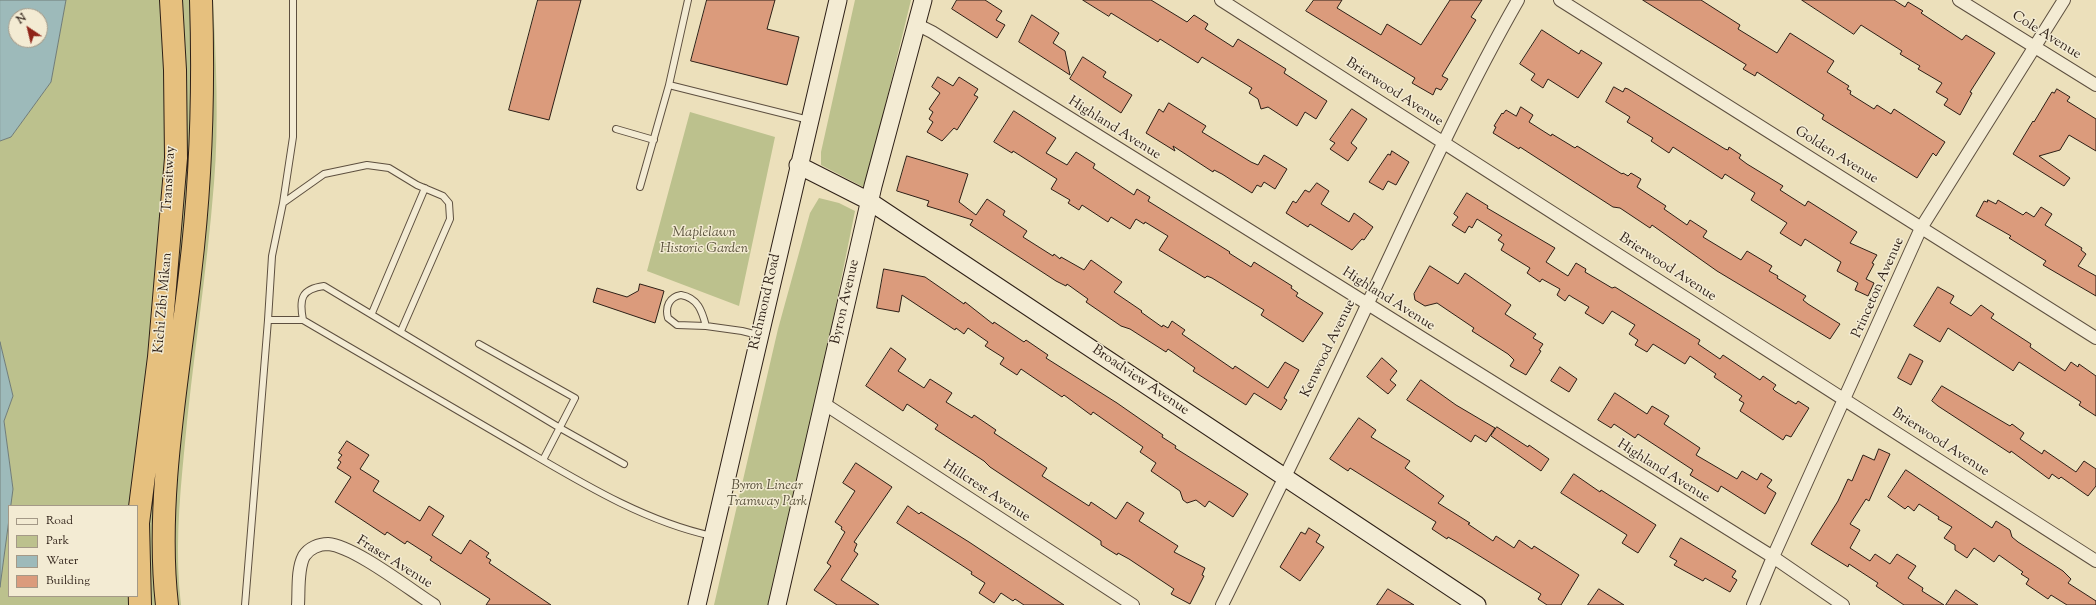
<!DOCTYPE html>
<html>
<head>
<meta charset="utf-8">
<style>
	body { margin:0 }
	#map { position:relative; width:2096px; height:605px; overflow:hidden; background:#ece0bb; font-family:"Sorts Mill Goudy",serif }
	canvas { display:block }
	.legend { position:absolute; left:8px; top:505px; width:130px; height:92px; box-sizing:border-box; background:#f3ebd3; border:1px solid #a49987; margin:0; padding:5px 7px; list-style:none; font-size:12px; color:#2d1f16 }
	.legend li { display:flex; align-items:center; gap:8px; height:20px }
	.legend b { width:20px; border:1px solid #a49987 }
	.north { position:absolute; left:8px; top:8px; width:40px; height:40px; box-sizing:border-box; background:#f3ebd3; border:1px solid #a49987; border-radius:50%; rotate:325deg; font-size:11px; font-weight:700; line-height:16px; text-align:center; color:#2d1f16 }
	.north::after { content:''; display:block; margin:auto; width:14px; height:18px; background:#8f2418; clip-path:polygon(50% 0,100% 100%,50% 72%,0 100%) }
</style>
</head>
<body>
<div id="map">
<canvas width="2096" height="605"></canvas>
<ul class="legend">
<li><b style="height:5px;background:#f3ebd3"></b>Road</li>
<li><b style="height:11px;background:#bcc18d"></b>Park</li>
<li><b style="height:11px;background:#9dbaba"></b>Water</li>
<li><b style="height:11px;background:#db9b7c"></b>Building</li>
</ul>
<div class="north">N</div>
</div>
<script>
const c = document.querySelector('canvas').getContext('2d');
c.lineJoin = 'round';
function paint(path, color) {
  c.fillStyle = color;
  c.fill(path, 'evenodd');
}
function stroke(path, color, width, dash) {
  c.strokeStyle = color;
  c.lineWidth = width;
  c.lineCap = dash ? 'butt' : 'round';
  c.setLineDash(dash || []);
  c.stroke(path);
}
function write(font, color, halo, rows, align = 'center') {
  c.font = font + ' "Sorts Mill Goudy",serif';
  c.lineWidth = 3;
  c.setLineDash([]);
  c.textBaseline = 'middle';
  c.strokeStyle = halo;
  c.fillStyle = color;
  for (const [text, x, y, turn = 0] of rows) {
    c.save();
    c.translate(x, y);
    c.rotate((+turn || 0) * Math.PI / 180);
    c.textAlign = isNaN(turn) ? turn : align;
    if (halo) c.strokeText(text, 0, 0);
    c.fillText(text, 0, 0);
    c.restore();
  }
}
paint(new Path2D(`
	M66,0h147c3,61 6,122 1,183 -7,90 -22,180 -30,270 -5,51 -9,101 -3,152h-181v-18l9,-71v80h128v-90h-127l3,-17 -9,-68 9,-25 -13,-54v-201l11,-4 40,-55z
	M855,0h56l-46,188 -44,-23v-13z
	M690,112l85,25 -36,169 -92,-35z
	M819,198l20,5 16,8 -37,183 -48,211h-56l64,-276 32,-116z`), '#bcc18d');
const water = new Path2D(`
	M0,0h66l-15,82 -40,55 -11,4zM16,16h24v24h-24z
	M0,342l13,54 -9,25 9,68 -13,98z`);
paint(water, '#9dbaba');
stroke(water, '#707c78', 1);
const building = new Path2D(`
	M538,0h43l-32,120 -40,-10z
	M707,0h68l-8,29 32,8 -12,48 -96,-24z
	M957,0h28l17,11 -6,9 9,5 -8,13 -45,-29z
	M1083,0h68l36,22 7,-7 14,9 -3,5 28,18 5,-8 48,30 -2,4 43,28 -11,18 -11,-7 -8,14 -29,-19 -7,2 -3,-10 -9,-6 3,-5 -50,-31 -4,6 -38,-24 -2,3 -47,-29 -2,3z
	M1314,0h28l-5,8 44,27 6,-11 34,21 29,-45h32l-11,17 5,3 -34,56 6,3 -7,11 -5,-2 -3,7 -21,-12 3,-5 -109,-67z
	M1643,0h58l39,25 -2,4 39,24 13,-20 44,28 -7,11 22,14 -2,3 4,2 -1,3 24,15 3,-4 14,9 3,-5 51,33 -9,14 -3,-3 -16,25 -95,-59 2,-4 -67,-43 -2,4 -12,-7 3,-4z
	M1802,0h92l11,7 3,-5 15,9 -2,2 41,27 4,-5 29,18 -25,39 2,1 -12,22 -16,-10 4,-6 -12,-7 6,-9 -24,-14 2,-3 -20,-12 2,-3 -41,-26 -7,9z
	M1032,15l27,18 -6,10 12,8 5,24 -51,-33z
	M1542,30l37,24 2,-4 21,13 -24,35 -30,-19 -5,9 -12,-8 4,-6 -15,-10z
	M1083,57l23,15 -3,5 29,18 -11,18 -51,-34z
	M938,77l15,9 6,-9 19,12 -4,6 4,2 -21,33 -3,-2 -12,13 -15,-9 6,-10 -4,-3 4,-7 -4,-3 11,-16 -8,-6z
	M1614,87l9,5 2,-4 3,1 97,60 3,1 1,-3 12,8 -2,3 8,6 36,22 -3,4 25,16 3,-5 49,31 -7,11 27,12 -5,8 2,1 -8,15 8,4 -6,13 -13,-6 3,-7 -21,-12 4,-9 -36,-23 -4,7 -21,-13 7,-10 -36,-23 4,-7 -30,-19 -3,5 -49,-32 -4,6 -18,-12 2,-3 -26,-16 3,-5 -24,-15z
	M2057,89l13,8 -3,4 29,18v32l-27,-16 -9,15 -21,6 31,22 -6,8 -51,-32 20,-33 1,1 18,-30 2,1z
	M1169,103l37,23 -4,6 49,30 7,3 6,-10 23,14 -12,20 -11,-7 -3,5 -4,-2 -5,8 -30,-19 -8,-4 -1,2 -40,-26 2,5 -29,-18 13,-24 4,3z
	M1521,107l12,8 -4,7 22,14 1,-2 23,14 2,-2 45,28 1,-1 5,3 3,-3 10,6 -4,8 29,19 -2,3 23,16 3,-5 17,11 -4,6 38,23 6,-9 25,15 -3,5 9,5 -1,2 29,18 -3,4 5,4 32,20 -10,15 -113,-68 -65,-46 -2,3 -30,-20 -7,-1 -93,-60 -1,2 -26,-16 3,-6 -2,-1 8,-13 1,1 3,-4 10,6z
	M1352,109l15,10 -16,24 6,5 -9,13 -18,-12 5,-6 -5,-3z
	M1014,111l42,27 -10,15 21,12 9,-13 19,12 -2,4 41,27 3,-6 13,8 -2,4 82,51 -1,1 22,14 3,-5 38,24 -1,2 7,5 -2,3 27,17 -20,29 -42,-27 3,-5 -52,-32 -5,-2 -2,2 -46,-28 9,-14 -23,-14 -1,2 -8,-5 -6,10 -19,-12 -3,5 -26,-17 -3,5 -11,-7 2,-3 -19,-11 6,-10 -44,-28 -1,2 -18,-11z
	M1392,151l17,11 -13,23 -8,-4 -5,9 -14,-8 19,-28 2,1z
	M907,156l61,18 -9,28 17,13 11,-16 18,12 -2,4 24,16 -4,6 30,19 1,-2 6,5 1,-2 23,13 7,-10 31,22 -8,10 28,19 -1,1 21,15 1,-2 5,3 4,-7 13,9 -3,4 51,35 2,-3 33,22 17,-26 14,8 -15,28 3,2 -6,10 -27,-17 -8,12 -53,-34 2,-3 -27,-19 -2,3 -36,-23 -9,-3 -35,-24 2,-3 -21,-15 -1,2 -10,-5 -86,-56 3,-5 -46,-14 2,-5 -32,-10z
	M1317,183l12,8 -8,13 28,18 5,-9 19,14 -9,13 -2,-1 -10,11 -42,-26 -2,3 -22,-14 7,-12 3,2 7,-10 2,-3 4,2z
	M1467,193l21,13 -1,2 68,40 -9,14 22,14 8,-13 10,6 -1,3 27,16 3,-1 85,53 -2,4 22,15 3,-4 37,25 3,-4 13,9 -3,4 2,2 21,13 2,-3 11,7 -18,29 -5,-2 -3,5 -43,-29 4,-8 -5,-3 3,-4 -28,-19 2,-3 -26,-18 -5,8 -32,-20 -6,8 -12,-7 3,-5 -9,-6 6,-9 -23,-14 -9,13 -18,-11 4,-6 -17,-10 -3,-2 -4,6 -8,-6 3,-6 -18,-10 -2,3 -13,-9 3,-5 -29,-18 3,-6 -6,-4 4,-5 -25,-16 -5,9 -3,-2 -4,7 -13,-8 6,-8 -4,-3z
	M1988,200l8,4 2,-4 25,15 3,-3 8,5 7,-10 11,7 -7,11 37,23 -1,2 5,4 -8,12 18,10v20l-53,-31 3,-4 -37,-23 2,-2 -35,-20 8,-15 3,1z
	M1430,266l28,18 7,-11 46,32 -6,9 31,20 -3,4 10,6 -4,6 2,1 -15,24 -16,-9 4,-6 -6,-6 -36,-23 2,-3 -37,-25 -12,3 -10,-6 -1,-6z
	M884,269l41,8 39,27 1,-2 28,22 1,-2 30,20 2,-2 22,15 -2,3 71,45 46,32 -1,2 14,9 -1,2 73,46 -15,23 -24,-16 -4,6 -9,-7 -9,3 -4,-3 -3,-9 -29,-20 5,-8 -16,-11 3,-5 -50,-35 -2,3 -27,-20 -2,2 -41,-28 -4,6 -17,-11 4,-6 -19,-12 3,-4 -20,-14 -4,6 -8,-6 -1,2 -53,-35 -3,17 -22,-4z
	M640,284l24,7 -9,32 -62,-21 4,-14 30,9 11,-6z
	M1938,287l16,9 -4,7 21,13 10,-11 13,9 -3,4 40,26 -1,3 35,24 6,-9 7,5 1,-3 17,12v40l-17,-11 2,-3 -62,-40 -6,9 -1,-1 -64,-42 -8,14 -26,-16z
	M891,348l15,11 -8,12 26,17 6,-9 22,14 -6,9 26,16 2,-3 22,15 -2,3 53,35 -5,8 47,30 2,-4 25,17 11,-17 17,11 -5,8 39,25 -4,6 31,16 -3,7 2,1 -14,28 -19,-10 3,-5 -45,-30 -11,-6 -1,2 -16,-10v-4l-111,-74 -6,-6 -49,-32 3,-4 -31,-21 -4,7 -37,-25z
	M1910,354l13,7 -12,24 -13,-7z
	M1382,358l15,13 -7,9 6,5 -8,9 -21,-17z
	M1560,367l17,12 -8,13 -18,-11z
	M1421,380l35,25 39,23 -9,14 -11,-7 -4,7 -64,-42z
	M1942,386l68,40 2,-2 12,9 -4,6 22,15 2,-4 32,22 8,-11 12,8v17l-8,10 -27,-19 -2,2 -7,-5 -3,5 -38,-28 -1,2 -72,-47 -6,-5z
	M1615,393l32,21 5,-8 17,10 -5,8 36,24 -4,7 41,24 5,-8 15,9 4,-7 11,7 -5,7 9,6 -11,21 -44,-28 -3,6 -28,-17 3,-5 -55,-36 -3,4 -21,-14 -3,4 -13,-8z
	M1359,418l17,12 -5,7 39,24 -5,7 39,28 -6,7 32,20 -2,1 25,17 3,-5 18,12 5,-8 13,9 2,-3 45,29 -18,30h-14l-9,-6 3,-5 -84,-52 -9,-5 -1,2 -15,-10 4,-7 -86,-54 -2,3 -18,-12z
	M1497,427l31,20 1,-2 20,14 -8,12 -50,-35z
	M347,441l22,14 -9,14 19,12 -6,10 47,30 9,-15 15,10 -12,19 29,19 9,-14 19,13 -3,4 5,3 -2,3 62,42h-65l4,-6 -60,-39 2,-3 -25,-16 -2,3 -18,-12 -2,3 -50,-33 16,-25 -14,-9 4,-6 -3,-2 4,-5 -3,-2z
	M1879,449l11,5 -21,47 -3,-2 -16,25 10,6 -10,18 20,13 5,-7 15,10 7,-10 19,12 -8,12 15,10 -1,3 22,14h-40l-28,-19 2,-3 -29,-19 -1,3 -37,-23 27,-43 10,-22 4,2 11,-26 11,5z
	M856,463l36,24 -38,55 3,2 -3,7 4,3 -17,26 38,25h-42l-23,-15 17,-24 -4,-3 18,-31 -4,-3 1,-2 -7,-5 20,-31 -12,-8z
	M1906,470l86,58 4,-7 14,9 2,7 6,5 45,29 8,8 -3,4 28,18v4h-29l-16,-10 -3,4 -22,-15 3,-5 -8,-5 2,-2 -24,-17 -5,7 -20,-14 -7,10 -12,-8v-5l-11,-7 8,-11 -14,-8 1,-2 -20,-13 -5,7 -6,-5 -3,3 -17,-12z
	M1574,474l26,18 1,-2 55,35 -18,28 -16,-10 5,-8 -66,-42z
	M908,506l11,8 2,-2 48,30 95,63h-40l-9,-6 -2,2 -12,-8 -7,10 -15,-10 6,-10 -14,-9 1,-2 -75,-49z
	M1309,528l11,7 -4,7 8,5 -24,34 -20,-14 21,-35 4,2z
	M1681,538l55,33 -4,6 5,3 -7,12 -25,-14 -2,3 -29,-16 3,-4 -7,-4z
	M1388,589l26,16h-37z
	M1599,589l25,16h-36z
	M1956,590l22,15h-32z`);
paint(building, '#db9b7c');
stroke(building, '#2d1f16', 1);
const lane = new Path2D(`
	M293,0v137l-10,66 41,-29 43,-9 22,3 28,17 26,11 6,7 1,16 -49,112
	M669,85l19,-85
	M616,129l38,11
	M640,187l29,-102 140,35
	M681,295c17,3 21,16 25,31l-29,-1 -9,-7c-3,-11 1,-21 13,-23z
	M372,313l53,-125
	M268,320l4,-64 11,-53
	M303,320c-4,-21 -2,-31 21,-34l236,142 64,36
	M706,326l36,5 16,4
	M479,344l96,54 -32,62
	M245,605l23,-285h35c69,40 138,81 207,121 64,37 129,79 202,95`);
const street = new Path2D(`
	M1221,0l875,561
	M1560,0l536,338
	M1959,0l137,85
	M916,24l16,8 841,525 70,48
	M823,403l310,202
	M298,605c1,-14 -1,-36 6,-49 5,-8 15,-12 24,-12 26,2 81,45 106,61
	M1222,605c49,-100 99,-200 146,-302 48,-102 94,-205 150,-303
	M1753,605l20,-48 148,-329 143,-228`);
const secondary = new Path2D(`
	M798,165l71,36 608,404
	M697,605l141,-605
	M777,605l96,-419 50,-186`);
const highway = new Path2D(`
	M140,605l-2,-82 21,-166 17,-199 -1,-88 -4,-70
	M167,605c-12,-106 11,-225 23,-331 11,-91 14,-183 11,-274`);
stroke(lane, '#5d4f3f', 8);
stroke(street, '#5d4f3f', 14);
stroke(secondary, '#2d1f16', 19);
stroke(highway, '#2d1f16', 24);
stroke(lane, '#f3ebd3', 6);
stroke(street, '#f3ebd3', 12);
stroke(secondary, '#f3ebd3', 17);
stroke(highway, '#e6c07e', 22);
write('14px', '#2d1f16', '#f3ebd3', [
	["Cole Avenue",2046,36,32],
	["Brierwood Avenue",1394,93,33],
	["Highland Avenue",1114,129,32],
	["Golden Avenue",1836,156,32],
	["Transitway",170,179,-87],
	["Brierwood Avenue",1667,268,33],
	["Princeton Avenue",1879,288,-66],
	["Highland Avenue",1388,300,32],
	["Richmond Road",766,302,-77],
	["Byron Avenue",846,302,-77],
	["Kichi Zībī Mīkan",164,303,-85],
	["Kenwood Avenue",1329,349,-64],
	["Broadview Avenue",1140,381,34],
	["Brierwood Avenue",1940,443,33],
	["Highland Avenue",1663,472,32],
	["Hillcrest Avenue",986,492,33],
	["Fraser Avenue",394,563,32]
]);
write('italic 14px', '#58503a', '#f3ebd3', [
	["Maplelawn",704,234],
	["Historic Garden",704,250],
	["Byron Linear",767,487],
	["Tramway Park",767,503]
]);
</script>
</body>
</html>
